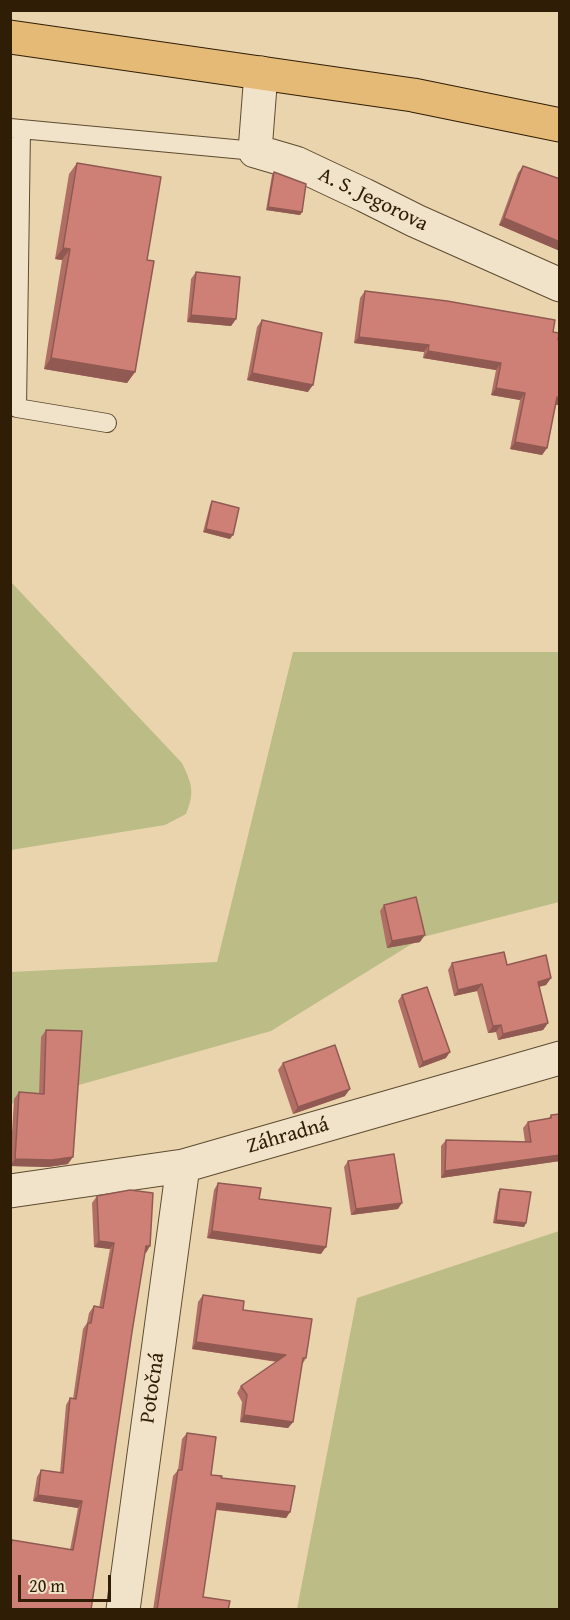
<!DOCTYPE html>
<html>
<head>
<meta charset="utf-8">
<style>
	body { margin:0 }
	#map { position:relative; width:570px; height:1620px; overflow:hidden; background:#ead4ad; font-family:"Gentium Book Plus",serif }
	canvas { display:block }
	.frame { position:absolute; inset:0; border:12px solid #301d05; pointer-events:none }
	.scale { position:absolute; left:18px; top:1575px; width:93px; height:27px; box-sizing:border-box; border:3px solid #301d05; border-top:0; padding-left:8px; font-size:18px; line-height:21px; white-space:nowrap; color:#301d05; -webkit-text-stroke:4px #f1e3ca; paint-order:stroke }
</style>
</head>
<body>
<div id="map">
<canvas width="570" height="1620"></canvas>
<div class="frame"></div>
<div class="scale">20 m</div>
</div>
<script>
const c = document.querySelector('canvas').getContext('2d');
c.lineJoin = 'round';
function paint(path, color) {
  c.fillStyle = color;
  c.fill(path, 'evenodd');
}
function stroke(path, color, width, dash) {
  c.strokeStyle = color;
  c.lineWidth = width;
  c.lineCap = dash ? 'butt' : 'round';
  c.setLineDash(dash || []);
  c.stroke(path);
}
function write(font, color, halo, rows, align = 'center') {
  c.font = font + ' "Gentium Book Plus",serif';
  c.lineWidth = 6;
  c.setLineDash([]);
  c.textBaseline = 'middle';
  c.strokeStyle = halo;
  c.fillStyle = color;
  for (const [text, x, y, turn = 0] of rows) {
    c.save();
    c.translate(x, y);
    c.rotate((+turn || 0) * Math.PI / 180);
    c.textAlign = isNaN(turn) ? turn : align;
    if (halo) c.strokeText(text, 0, 0);
    c.fillText(text, 0, 0);
    c.restore();
  }
}
paint(new Path2D(`
	M11,582l171,181c10,21 13,29 4,51l-21,11 -154,25z
	M293,652h266v250l-136,35 -152,94 -260,73 -1,-132 207,-10z
	M559,1231v378h-262l60,-311z`), '#bbbc86');
const lane = new Path2D(`
	M10,128l245,23
	M21,129l-4,279 90,15`);
const street = new Path2D(`
	M261,73l-6,78 41,12 68,32 52,26 144,64
	M10,1191l173,-25 377,-108
	M123,1610l60,-444`);
const primary = new Path2D(`
	M10,37l403,58 147,30`);
stroke(lane, '#5e4b2f', 20);
stroke(street, '#5e4b2f', 35);
stroke(primary, '#301d05', 35);
stroke(lane, '#f1e3ca', 18);
stroke(street, '#f1e3ca', 33);
stroke(primary, '#e5ba76', 33);
paint(new Path2D(`
	M77,163l70,97 -12,112 -8,11 -83,-14 18,-109 -7,-1 14,-85z
	M523,166l37,13v72l-61,-26 19,-52z
	M274,172l28,40 -2,3 -34,-5 6,-35z
	M196,272l40,47 -5,7 -44,-4 4,-43z
	M365,291l188,41 5,8 2,65h-5l-8,43 -5,7 -32,-6 10,-49 -29,-5 5,-25 -73,-12 1,-6 -70,-9 6,-45z
	M262,320l46,72 -61,-12 10,-53z
	M212,501l18,38 -27,-7 7,-27z
	M384,905l36,37 -33,6 -7,-37z
	M452,963l55,2 44,13 -5,7 -7,2 9,36 -5,7 -45,10 -2,-8 -8,1 -11,-42 -23,5 -6,-26z
	M402,995l44,63 -27,10 -21,-67z
	M46,1030l22,134 -20,3 -38,-1 4,-67 5,-7 20,2 2,-57z
	M283,1063l62,33 -52,18 -15,-44z
	M560,1114v47l-119,17v-32l5,-6 79,2 -2,-14 5,-6 21,-4 2,-3z
	M348,1161l50,48 -47,6 -7,-48z
	M218,1183l41,16 62,55 -114,-16 7,-48z
	M500,1189l26,34 -2,4 -31,-4 5,-31z
	M97,1196l49,57 -1,-1 -13,80 -41,278h-81v-67l2,-3 58,10 8,-42 -45,-7 4,-24 4,-7 19,3 6,-68 4,-7 3,1 10,-70 4,-6 2,-10 5,-7 5,2 11,-59 -16,-2 -2,-44z
	M203,1295l40,15 63,48 -4,7 -9,57 -5,6 -48,-6 2,-20 -5,-9 4,-7 36,-24 -85,-13 6,-47z
	M187,1433l24,42 10,3 69,34 -4,6 -70,-8 -13,87 25,13h-75l20,-134 5,-6 4,-31z`), '#b16e65');
paint(new Path2D(`
	M268,207l34,5 -2,3 -34,-5z
	M504,218l56,24v9l-61,-26z
	M63,248l7,1 -8,11 -7,-1z
	M191,315l45,4 -5,7 -44,-4z
	M359,337l70,8 -5,7 -70,-9z
	M428,351l73,12 -5,7 -73,-12z
	M51,358l84,14 -8,11 -83,-14z
	M252,373l61,12 -5,7 -61,-12z
	M496,388l29,5 -5,7 -29,-5z
	M557,397l3,1v7l-8,-1z
	M515,442l32,6 -5,7 -32,-6z
	M206,529l27,6 -3,4 -27,-7z
	M425,935l-5,7 -33,6 5,-7z
	M551,978l-5,7 -13,3 5,-6z
	M482,984l-5,7 -23,5 4,-6z
	M548,1023l-5,7 -45,10 5,-6z
	M501,1025l-5,7 -8,1 5,-7z
	M450,1052l-4,6 -27,10 4,-6z
	M350,1089l-5,7 -52,18 5,-7z
	M560,1155v6l-119,17 4,-7z
	M73,1157l-5,7 -20,3 -38,-1 5,-7z
	M402,1203l-4,6 -47,6 5,-6z
	M496,1220l30,3 -2,4 -31,-4z
	M212,1231l114,16 -5,7 -114,-16z
	M99,1241l15,2 -4,6 -16,-2z
	M146,1246h4l-4,7 -4,-1z
	M196,1342l90,13 -5,7 -89,-13z
	M244,1415l49,7 -5,6 -48,-6z
	M38,1495l44,6 -4,7 -45,-7z
	M217,1503l73,9 -4,6 -73,-9z`), '#905a53');
const building = new Path2D(`
	M77,163l84,14 -14,83 7,1 -19,111 -84,-14 19,-109 -7,-1z
	M523,166l37,13v63l-56,-24z
	M274,172l32,12 -4,28 -34,-5z
	M196,272l44,5 -4,42 -45,-4z
	M365,291l82,10 108,19 -2,12 6,1 -1,7h2v58l-3,-1 -10,51 -32,-6 10,-49 -29,-5 5,-25 -73,-12 1,-6 -70,-8z
	M262,320l60,13 -9,52 -61,-12z
	M212,501l27,7 -6,27 -27,-6z
	M416,897l9,38 -33,6 -8,-36z
	M504,952l3,13 39,-10 5,23 -13,4 10,41 -45,11 -2,-9 -8,1 -11,-42 -24,6 -6,-27z
	M427,987l23,65 -27,10 -21,-67z
	M46,1030l36,1 -9,126 -21,3 -37,-1 4,-67 25,2z
	M335,1045l15,44 -52,18 -15,-44z
	M560,1114v41l-115,16 1,-31 85,2 -3,-20 23,-4v-3z
	M394,1154l8,49 -46,6 -8,-48z
	M218,1183l43,5 -2,11 72,9 -5,39 -114,-16z
	M500,1189l31,3 -5,31 -30,-3z
	M130,1190l23,3 -3,53h-4l-14,86 -41,278h-81v-59l2,-11 61,10 9,-49 -44,-6 3,-25 22,3 7,-75 6,1 12,-76h3l3,-17 9,2 11,-65 -15,-2 -2,-45z
	M203,1295l41,6 -1,9 69,9 -6,39h-3l-10,64 -49,-7 3,-20 -6,-9 45,-31 -90,-13z
	M187,1433l29,4 -5,38 11,1 -1,2 74,8 -5,26 -73,-9 -14,94 27,4 -2,9h-71l21,-140h4z`);
paint(building, '#ce8076');
stroke(building, '#905a53', 1.5);
write('21px', '#301d05', '#f1e3ca', [
	["A. S. Jegorova",373,200,26],
	["Záhradná",288,1136,-16],
	["Potočná",153,1388,-82]
]);
</script>
</body>
</html>
